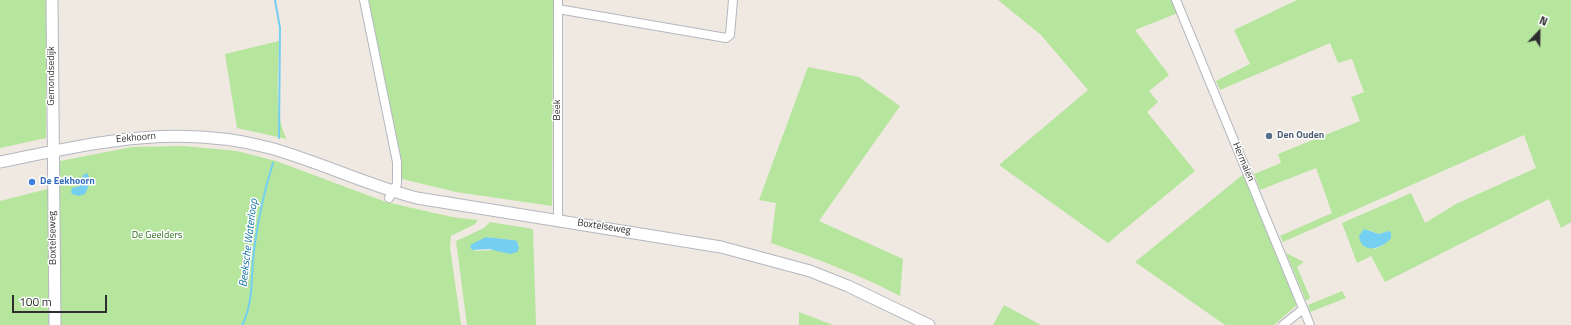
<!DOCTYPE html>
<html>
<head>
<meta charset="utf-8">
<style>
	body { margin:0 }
	#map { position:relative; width:1571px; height:325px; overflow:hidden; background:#efe9e1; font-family:"Titillium Web",sans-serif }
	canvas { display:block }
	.north { position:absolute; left:1519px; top:12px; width:40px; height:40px; -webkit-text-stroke:3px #fff; paint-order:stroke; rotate:22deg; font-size:11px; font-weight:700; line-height:16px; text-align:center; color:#2e2e2e }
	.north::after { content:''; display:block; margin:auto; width:14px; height:18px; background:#2e2e2e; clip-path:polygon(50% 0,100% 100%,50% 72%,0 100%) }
	.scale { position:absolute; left:12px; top:295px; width:95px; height:18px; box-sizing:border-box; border:2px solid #2e2e2e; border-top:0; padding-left:5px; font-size:12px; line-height:14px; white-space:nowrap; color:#2e2e2e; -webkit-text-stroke:3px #fff; paint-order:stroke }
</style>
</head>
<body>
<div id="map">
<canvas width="1571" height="325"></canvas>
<div class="north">N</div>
<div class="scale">100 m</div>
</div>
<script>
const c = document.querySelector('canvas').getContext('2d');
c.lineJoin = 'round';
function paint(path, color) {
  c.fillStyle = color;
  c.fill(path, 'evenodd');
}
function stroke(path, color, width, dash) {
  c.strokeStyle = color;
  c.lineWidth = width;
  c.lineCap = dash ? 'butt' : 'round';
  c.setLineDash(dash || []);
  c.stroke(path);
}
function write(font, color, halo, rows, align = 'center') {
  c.font = font + ' "Titillium Web",sans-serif';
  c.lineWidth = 3;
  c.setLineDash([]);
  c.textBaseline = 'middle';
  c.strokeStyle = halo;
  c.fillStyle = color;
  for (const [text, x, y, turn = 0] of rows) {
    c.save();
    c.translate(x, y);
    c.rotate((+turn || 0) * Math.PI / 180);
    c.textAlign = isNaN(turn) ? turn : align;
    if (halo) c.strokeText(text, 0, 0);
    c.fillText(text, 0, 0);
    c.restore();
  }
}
paint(new Path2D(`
	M0,0h46v138l-46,10z
	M368,0h185l-1,206 -96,-14 -54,-13z
	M998,0h175l5,13 -43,17 34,45 -20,16 9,11 -11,10 48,59 -87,72 -109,-78 89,-75 -47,-55z
	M1297,0h274v222l-10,6 -12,-29 -164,83 -14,-26 -14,7 -15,-40 69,-30 14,30 31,-19 80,-36 -12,-33 -241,107 -3,-6 52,-23 -16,-45 -56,22 -6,-16 27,-11 -3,-9 82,-33 -9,-24 13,-5 -12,-33 -14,4 -8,-20 -110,47 -4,-9 34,-17 -16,-34zM1368,230l11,4 10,-3 -7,15 -7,3z
	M279,41c0,28 -6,75 8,98l-50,-11 -12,-74z
	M808,67l51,10 41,29 -81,115 84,38 -3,37c-42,-22 -85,-38 -129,-53l5,-40 -17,-3z
	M184,146l53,5 39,10 110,41 66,15 26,3 -3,4 -24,12 -1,11 11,78h-461v-124l51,-13 4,-26 77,-15z
	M1245,173l53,131 -24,21h-49l-90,-63z
	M490,222l43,7 3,96h-69l-11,-84 28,-13zM486,237l27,3 6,5 -24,5 -21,1z
	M1286,253l18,9 -7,5 12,28 1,3 -4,3z
	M1342,291l4,7 -36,14 -2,-7z
	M1004,305l37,20h-48z
	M799,312l34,13h-34z`), '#b6e59e');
paint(new Path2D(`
	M87,173c5,7 2,13 -2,21l-6,2 -7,-2 -1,-2 1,-4 8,-2 3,-11z
	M1364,229l15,5 10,-3 2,1v6c-8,11 -30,17 -32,-2z
	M486,237l27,3 4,1 2,7 -2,4 -7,2 -21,-5 -17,1 -2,-4 2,-2z`), '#75cff0');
stroke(new Path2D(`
	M275,0l5,28 -1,110
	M242,325c12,-22 9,-52 12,-75 4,-30 10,-59 19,-87`), '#75cff0', 2);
const street = new Path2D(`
	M364,0l33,162v22l-8,14
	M1176,0l134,325
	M558,9l168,29 4,-3 3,-35
	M558,220v-220
	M1283,325l20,-16`);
const secondary = new Path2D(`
	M52,0l3,325
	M0,162c93,-19 176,-39 270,-14 50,14 97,37 147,50l304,49 89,24 38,15 81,39`);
stroke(street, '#b4b7c1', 10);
stroke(secondary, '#b4b7c1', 13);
stroke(street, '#fff', 8);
stroke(secondary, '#fff', 11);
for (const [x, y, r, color] of [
	[1269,136,4,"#5c6f8a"],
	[32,182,4,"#3f7fe0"]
]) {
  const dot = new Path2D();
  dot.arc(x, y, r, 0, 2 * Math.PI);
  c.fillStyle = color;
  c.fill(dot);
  stroke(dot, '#fff', 1.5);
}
write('10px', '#2e2e2e', '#fff', [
	["Gemondsedijk",52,76,-90],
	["Beek",558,110,-90],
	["Eekhoorn",136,138,-5],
	["Hermalen",1243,162,67],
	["Boxtelseweg",604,227,9],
	["Boxtelseweg",53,238,-91]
]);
write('bold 10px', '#4e5e75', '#fff', [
	["Den Ouden",1277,136]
], 'left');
write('bold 10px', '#366cbe', '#fff', [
	["De Eekhoorn",40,182]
], 'left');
write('10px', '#2c6e1b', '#fff', [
	["De Geelders",157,236]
]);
write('italic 11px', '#0d6fa3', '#fff', [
	["Beeksche Waterloop",249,243,-83]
]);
</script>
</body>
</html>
